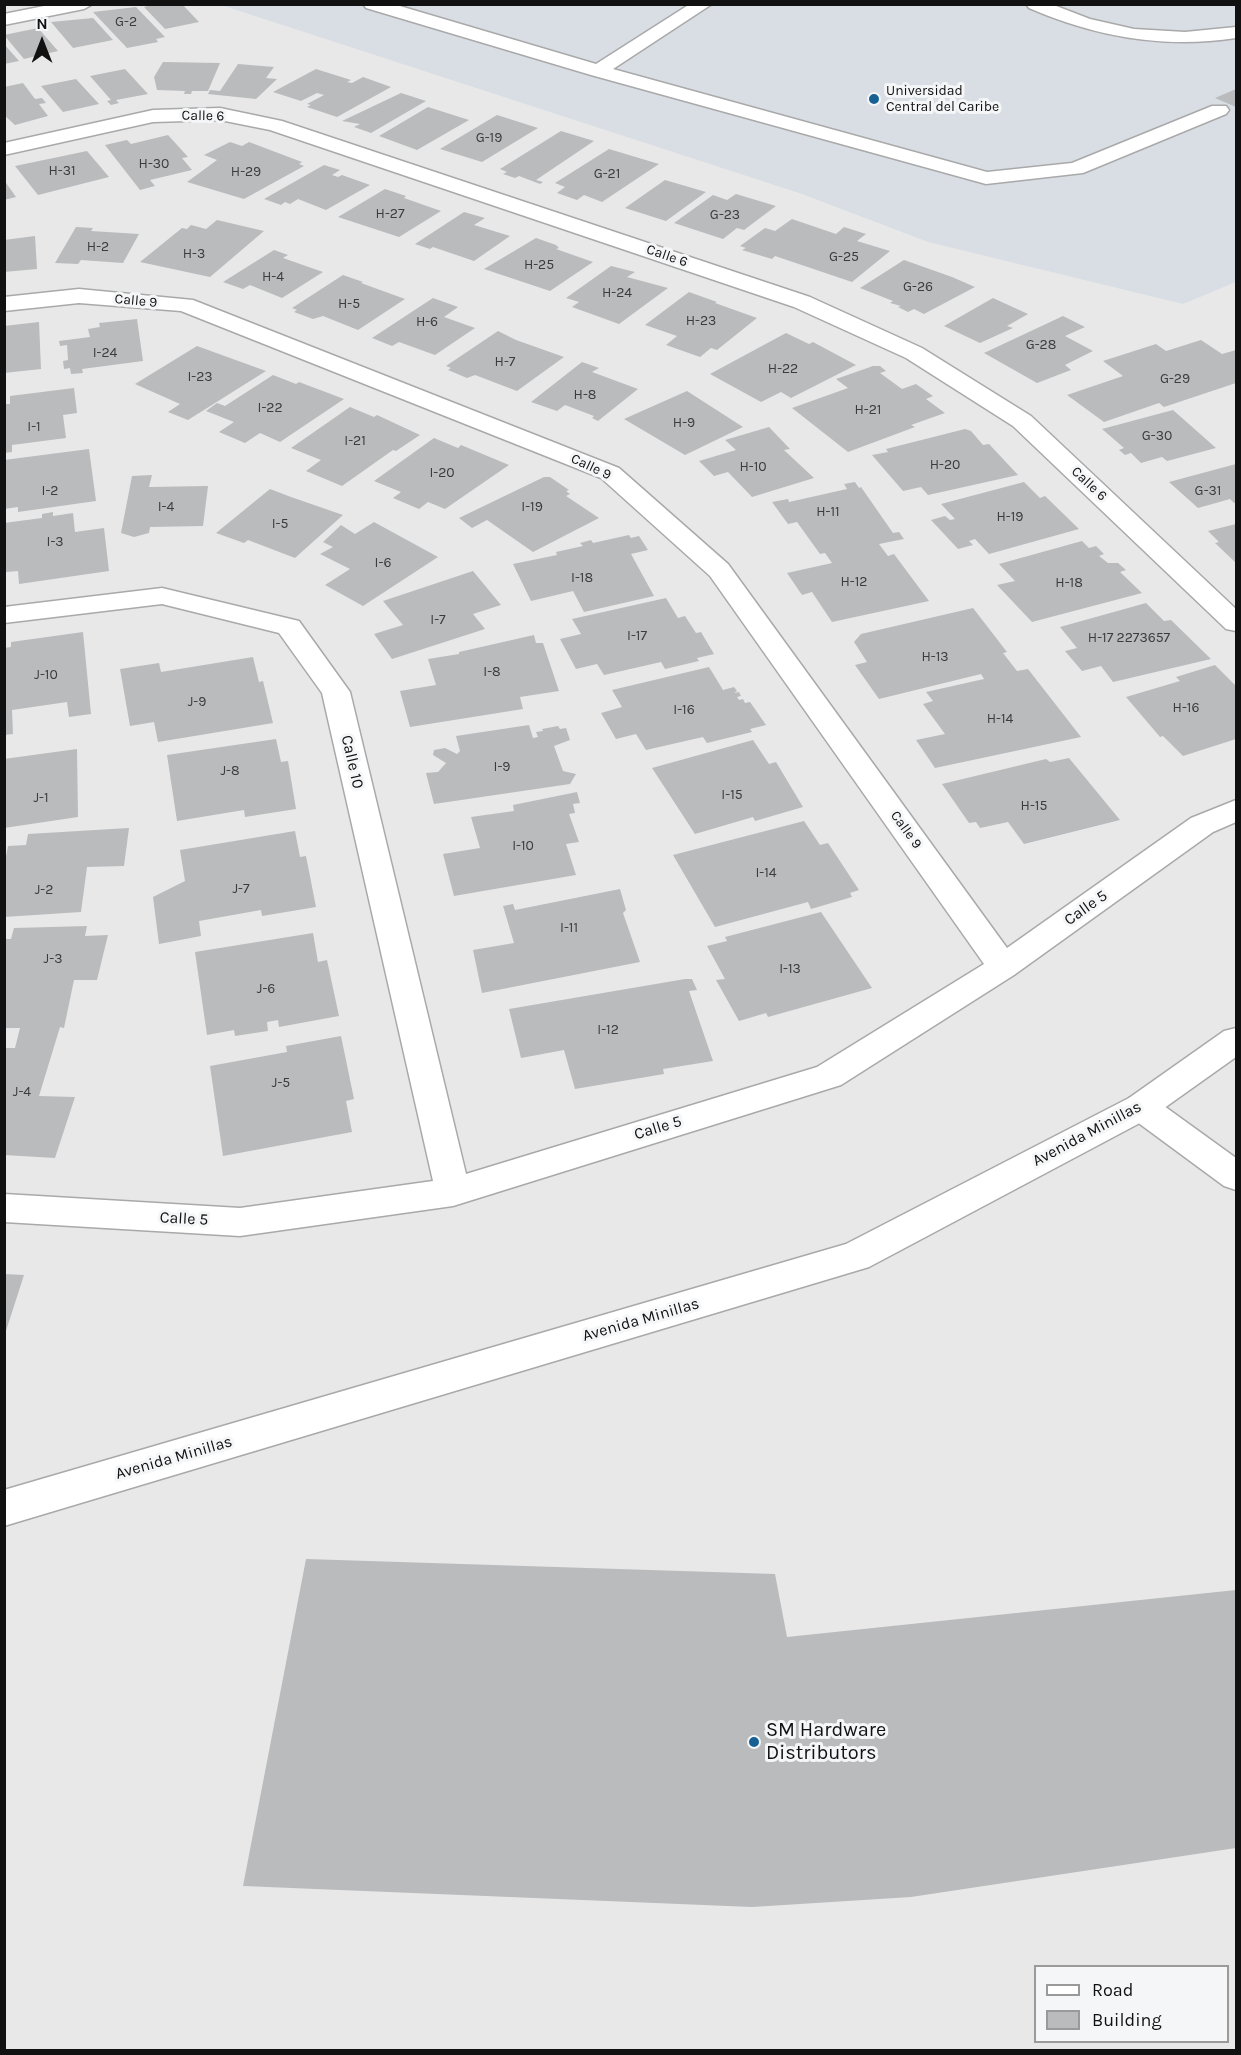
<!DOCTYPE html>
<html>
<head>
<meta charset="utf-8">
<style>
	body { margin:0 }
	#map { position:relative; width:1241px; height:2055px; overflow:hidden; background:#e8e8e9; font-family:Karla,sans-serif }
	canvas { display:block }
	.frame { position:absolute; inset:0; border:6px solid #111; pointer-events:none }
	.legend { position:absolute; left:1034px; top:1965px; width:195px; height:78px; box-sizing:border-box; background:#f5f6f7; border:2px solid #9a9a9b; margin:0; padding:8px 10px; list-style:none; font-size:18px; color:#111 }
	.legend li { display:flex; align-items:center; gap:12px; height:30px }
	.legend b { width:30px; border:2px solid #9a9a9b }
	.north { position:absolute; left:12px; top:12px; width:60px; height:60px; -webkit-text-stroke:4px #f5f6f7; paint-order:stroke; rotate:0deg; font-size:16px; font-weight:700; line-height:24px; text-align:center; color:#111 }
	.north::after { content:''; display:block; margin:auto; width:21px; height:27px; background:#111; clip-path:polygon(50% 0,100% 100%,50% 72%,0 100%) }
</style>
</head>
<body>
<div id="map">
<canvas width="1241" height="2055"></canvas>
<div class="frame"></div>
<ul class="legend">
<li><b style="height:8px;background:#fff"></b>Road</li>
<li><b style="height:16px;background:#babbbc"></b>Building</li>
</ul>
<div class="north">N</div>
</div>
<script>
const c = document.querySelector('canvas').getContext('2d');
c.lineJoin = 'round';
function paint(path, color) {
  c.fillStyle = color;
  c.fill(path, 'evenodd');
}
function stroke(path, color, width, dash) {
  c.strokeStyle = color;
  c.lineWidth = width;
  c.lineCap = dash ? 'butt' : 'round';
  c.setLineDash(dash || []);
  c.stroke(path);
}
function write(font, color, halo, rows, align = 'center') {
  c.font = font + ' Karla,sans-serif';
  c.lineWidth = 6;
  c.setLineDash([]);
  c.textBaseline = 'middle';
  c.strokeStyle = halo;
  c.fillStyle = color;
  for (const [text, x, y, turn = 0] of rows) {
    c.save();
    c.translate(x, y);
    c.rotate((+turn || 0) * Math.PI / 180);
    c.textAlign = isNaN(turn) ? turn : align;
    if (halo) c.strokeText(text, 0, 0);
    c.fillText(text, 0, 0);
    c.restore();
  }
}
paint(new Path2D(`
	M221,5h1015v277l-53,22 -255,-62 -126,-48z`), '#d9dee5');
paint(new Path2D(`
	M154,4h28l17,18 -34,7 -21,-22z
	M136,7l29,30 -9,2 2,3 -31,6 -34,-36z
	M93,18l20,22 -40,8 -22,-26z
	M38,28l20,23 -34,8 -20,-24z
	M4,44l15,17 -15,3z
	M163,62l57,1 -12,28h-16l-1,3h-7l1,-3 -28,-1 -3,-13z
	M238,64l36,3 -8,11 11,1 -21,20 -48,-5 2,-4 10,1z
	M125,69l23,25 -32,6 3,3 -8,2 -4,-4 4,-1 -21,-24z
	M316,69l35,11 -4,2 5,1 11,-6 28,10 -54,30 -30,-10 4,-2 -4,-1 17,-9 -7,-2 -16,8 -28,-9z
	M76,79l23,25 -36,8 -22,-26z
	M23,83l12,16 7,-1 4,5 -7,1 9,12 -33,9 -11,-10v-28z
	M1236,89v18l-21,-9z
	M401,93l25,8 -55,32 -17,-6 6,-3 -18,-3z
	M428,107l41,13 -52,30 -38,-14z
	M497,115l41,13 -56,34 -42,-13z
	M561,131l33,10 -58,39 7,2 -3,2 -21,-8 -4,2 -12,-4 4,-2 -7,-3z
	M168,135l20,22 -6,1 10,12 -42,10 5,6 -15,4 -35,-45 22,-5 4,4z
	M230,142l12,4 7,-4 53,20 -3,2 5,2 -60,33 -57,-17 30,-22 -13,-5z
	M609,149l50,15 -57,38 -18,-7 -7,5 -20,-7 8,-6 -10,-4z
	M87,151l22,26 -71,18 -23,-29z
	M324,165l16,5 -8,5 6,2 4,-2 28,10 -44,25 -28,-11 -8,5 -5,-2 -4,3 -17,-6z
	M4,180l12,17 -12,3z
	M665,180l41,12 -40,29 -41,-13z
	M385,189l21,7 -2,2 37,13 -42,26 -61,-20z
	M736,194l40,12 -32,24 -7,-2 -14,11 -49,-16 39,-28 14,5z
	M464,212l21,6 -11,7 36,11 -36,25 -41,-14 -3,2 -15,-5z
	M792,219l44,15 8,-7 22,7 -9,7 33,10 -38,31 -77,-26 -3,3 -30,-9 4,-2 -6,-2 25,-18 10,3z
	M217,220l47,11 -54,46 -70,-15 42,-34 5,1 4,-4 15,4z
	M76,227l17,1 -2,3 48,3 -16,29 -42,-3 -3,4 -23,-1z
	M35,236l2,33 -33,3v-32z
	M536,238l20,7 3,3 -3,1 37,13 -43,29 -66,-22z
	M274,250l14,5 -5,3 40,14 -41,26 -32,-13 -7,4 -20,-7z
	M904,260l48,17 23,10 -51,27 -10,-5 -6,3 -10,-5 3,-1 -11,-3 3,-2 -33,-13z
	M611,266l24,6 -8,5 41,11 -49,36 -47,-17 7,-5 -13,-4z
	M343,275l20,7 -2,1 44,16 -47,31 -35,-14 -10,3 -19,-7 3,-2 -5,-2z
	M689,292l28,10 -2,1 42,15 -40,32 -6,-2 -11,9 -34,-12 11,-9 -32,-11z
	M433,298l25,9 -14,10 31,11 -40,27 -36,-13 -7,4 -20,-8z
	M993,298l35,16 -21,12 6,2 -33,15 -36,-17z
	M1063,316l22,11 -20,9 28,15 -28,14 6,5 -34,13 -53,-30z
	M137,319l6,42 -61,8 1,4 -12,1 -1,-6 -6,1 -1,-8 5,-1 -1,-15 -7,1 -1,-5 31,-4 -2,-8 12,-2 -1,-4z
	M39,322l2,47 -37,4v-47z
	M498,331l18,9 48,17 -47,34 -42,-16 -8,3 -19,-8 3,-2 -5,-2z
	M786,333l23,11 4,-2 43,23 -65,33 -10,-6 -20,10 -51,-28z
	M1201,340l21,14 14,-4v33l-72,24 -5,-4 -55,19 -37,-27 56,-19 -20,-15 53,-17 10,7z
	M197,346l69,25 -78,49 -20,-8 12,-8 -45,-20z
	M582,362l17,6 -7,4 46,17 -40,32 -6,-3 2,-2 -29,-11 -8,6 -26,-9z
	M873,366h7l6,5 -6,2 22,16 14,-5 17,12 -7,3 19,14 -34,12 4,2 -67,25 -56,-44 56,-20 -12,-9z
	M273,375l23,9 3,-2 45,17 -64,43 -20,-9 -15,10 -26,-11 15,-10 -28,-11 11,-8 8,3z
	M74,388l3,25 -14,2 3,23 -54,7v7l-8,1v-49h6v-8z
	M687,391l56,36 -58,28 -61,-36z
	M350,407l24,10 3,-2 43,20 -24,16 -3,-1 -51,36 -36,-15 15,-11 -30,-12z
	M1173,410l43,38 -49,13 -5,-4 -21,6 -10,-10 -6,2 -6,-5 5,-2 -22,-19z
	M769,427l21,22 -6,1 30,28 -62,19 -24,-25 -14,4 -15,-15 37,-11 -11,-10z
	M965,429l6,2 12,14 6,-1 29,31 -90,20 -7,-8 -18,4 -31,-36 16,-3 -2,-3z
	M434,438l24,10 3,-3 48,20 -64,44 -17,-7 -9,7 -26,-11 8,-6 -27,-11z
	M89,449l7,52 -78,11v-5l-14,2v-49z
	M1236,464v38l-2,1 -4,-4 -32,9 -29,-26z
	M152,475l-3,12 59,-1 -5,40 -53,1 -1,6 -15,4 -13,-4 11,-57z
	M544,477h6l19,13 -3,1 4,3 -4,2 33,22 -66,34 -46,-32 -15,8 -13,-10z
	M855,482l4,6 2,-1 32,46 6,-1 5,7 -25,5 9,12 6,-2 35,47 -97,21 -20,-30 -10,3 -15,-22 45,-10 -7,-10 -5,1 -23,-32 -9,2 -16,-22 16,-3 1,3 58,-13 -3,-5z
	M1024,482l16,16 5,-2 34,33 -90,25 -14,-15 -6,2 4,4 -15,4 -27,-29 14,-4 5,4 5,-1 -14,-15z
	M270,489l21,8 52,18 -48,43 -47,-18 -4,3 -28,-10z
	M53,512v4l20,-3 2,19 29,-4 5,43 -90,13 -1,-13 -12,1 -2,-49 38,-5v-4z
	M374,522l64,35 -75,49 -38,-21 25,-16 -30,-15 13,-7 -10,-5 18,-17 14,9z
	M1236,524v39l-21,-20 4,-1 -11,-11z
	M629,535l2,3 8,-2 9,14 -17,4 23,42 -70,16 -11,-21 -42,10 -18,-37 44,-9 -1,-3 27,-6 -3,-3 11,-3 2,3z
	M1082,541l7,7 7,-2 8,8 -5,2 9,7h10l8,7 -6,2 22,21 -110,29 -35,-37 18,-4 -16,-17z
	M473,571l28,34 -28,9 12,15 -93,30 -18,-25 29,-9 -20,-24z
	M666,598l12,20 7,-2 11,17 5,-1 13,22 -17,4 2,3 -34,8 -4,-7 -57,13 -7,-11 -21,5 -16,-30 21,-5 -9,-15z
	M1146,603l18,18 7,-1 40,39 -98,23 -12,-16 -19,5 -17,-20 12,-3 -17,-21z
	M973,608l34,44 -4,1 14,18 11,-2 53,68 -146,31 -19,-28 29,-6 -22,-30 10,-3 -7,-9 58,-13 -3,-5 -102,25 -24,-34 12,-3 -13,-20 7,-8z
	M83,632l8,82 -22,3 -2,-15 -55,8 1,24 -9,1v-87l7,-1v-5z
	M534,635l2,8h7l16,48 -39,6 3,12 -113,18 -10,-36 36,-6 -8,-26 31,-5v-2z
	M253,657l6,25 4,-1 10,42 -115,19 -4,-20 -24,4 -10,-57 39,-6 2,9z
	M1215,665l21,21v53l-53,17 -20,-20 -3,1 -34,-40 54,-16 -4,-4z
	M709,667l14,23 11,-3 3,4 -3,2 5,-1 2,4 -4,1 2,3 4,-1 2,4 5,-1 16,23 -16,4 2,3 -45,11 -4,-6 -57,13 -10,-16 -20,5 -15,-26 21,-6 -10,-17z
	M529,725l4,13 5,-1 -2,-5 7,-1 -1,-2 16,-3 2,3 6,-1 4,12 -16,6 9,25 13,3 -6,10 -136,20 -8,-31 12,-1 8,-9 -13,-8 1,-5 11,-2 12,6 3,-3 -4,-15z
	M276,739l5,23 7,-1 8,48 -51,8 -1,-7 -67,11 -10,-66z
	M753,740l16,24 7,-2 27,45 -48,14 -2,-4 -58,17 -43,-66z
	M77,749l1,68 -74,11v-69z
	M1069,758l51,62 -96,24 -16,-22 -28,6 -4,-6 -7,1 -27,-39 104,-25 4,3z
	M577,792l3,11 -7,1 2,9 -6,1 10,28 -13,2 10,31 -122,21 -11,-42 37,-6 -9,-31 43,-6 -1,-6z
	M804,821l16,24 8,-2 31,47 -9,3 2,4 -41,12 -3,-7 -93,25 -42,-72z
	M129,828l-5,38 -37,1 -6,45 -77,5v-50l4,-21 18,-1 2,-11z
	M295,831l5,26 6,-1 10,51 -54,9 -1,-6 -62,11 2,15 -42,8 -6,-47 32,-16 -5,-31z
	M620,889l6,21 -3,3 17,49 -158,31 -9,-43 41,-7 -11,-37 10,-2 2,6z
	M821,912l51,76 -104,29 -2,-4 -27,8 -23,-41 9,-1 -18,-33 20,-5 -2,-4z
	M87,926l-2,10 23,-1 -11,45h-23l-10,48 -4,-1 -21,69 36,1 -20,61 -51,-3v-107h11l5,-20h-16v-89h7l3,-11z
	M313,933l5,29 9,-2 12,56 -60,11 -1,-7 -11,2 1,9 -33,5 -1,-6 -27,5 -12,-83z
	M685,979h7l5,11 -8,1 24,70 -50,8 1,5 -89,15 -11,-39 -43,8 -12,-49z
	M341,1036l13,63 -8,2 6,31 -129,24 -13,-90 77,-14 -1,-6z
	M4,1274l20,1 -19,59h-1z
	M306,1559l469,15 12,63 449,-47v258l-325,49 -159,10 -509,-21z`), '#babbbc');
const minor = new Path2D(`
	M54,4h39l-9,5 -80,16v-11z
	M363,4h30l203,60 94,-60h22l-99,65 374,103 85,-9 140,-57h14l3,4 -3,4 -143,59 -97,11 -395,-109 -225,-67z
	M1026,4h25l39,15 44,10 51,3 51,-5v11c-72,11 -140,-1 -207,-30z
	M220,108l62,13 528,176 112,51 109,68 205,193v22l-10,-2 -213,-203 -107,-68 -112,-51 -524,-177 -50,-10 -67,2 -149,33v-12l149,-33z
	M79,289l114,11 426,168 109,96 279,384 184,-130 45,-18v22l-23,10 -199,143 -173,110 -388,121 -213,30 -236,-14v-28l236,14 193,-27 -111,-488 -43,-60 -117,-29 -158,19v-16l158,-19 137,33 51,71 116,482 351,-107 167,-103 -274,-388 -109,-98 -420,-167 -102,-8 -75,8v-14z
	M1141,1094l12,4 83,60v32l-12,-4 -95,-70 -5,-9 5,-9z`);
const major = new Path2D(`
	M1236,1028v29l-83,59 -284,151 -865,259v-36l842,-246 283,-146 95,-67z`);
stroke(minor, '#a9a9aa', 3);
stroke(major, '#a9a9aa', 3);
paint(minor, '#fff');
paint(major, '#fff');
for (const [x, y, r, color] of [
	[874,99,6,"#176094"],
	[754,1742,6,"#176094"]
]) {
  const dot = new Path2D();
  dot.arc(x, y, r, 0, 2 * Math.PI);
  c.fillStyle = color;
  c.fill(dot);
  stroke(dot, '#f5f6f7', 2);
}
write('14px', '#3b3c3c', null, [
	["G-2",126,22],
	["G-19",489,138],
	["H-30",154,164],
	["H-31",62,171],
	["H-29",246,172],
	["G-21",607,174],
	["H-27",390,214],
	["G-23",725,215],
	["H-2",98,247],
	["H-3",194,254],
	["G-25",844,257],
	["H-25",539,265],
	["H-4",273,277],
	["G-26",918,287],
	["H-24",617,293],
	["H-5",349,304],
	["H-23",701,321],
	["H-6",427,322],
	["G-28",1041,345],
	["I-24",105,353],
	["H-7",505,362],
	["H-22",783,369],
	["I-23",200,377],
	["G-29",1175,379],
	["H-8",585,395],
	["I-22",270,408],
	["H-21",868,410],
	["H-9",684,423],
	["I-1",34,427],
	["G-30",1157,436],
	["I-21",355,441],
	["H-20",945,465],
	["H-10",753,467],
	["I-20",442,473],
	["I-2",50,491],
	["G-31",1208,491],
	["I-4",166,507],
	["I-19",532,507],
	["H-11",828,512],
	["H-19",1010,517],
	["I-5",280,524],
	["I-3",55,542],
	["I-6",383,563],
	["I-18",582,578],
	["H-12",854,582],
	["H-18",1069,583],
	["I-7",438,620],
	["I-17",637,636],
	["H-17 2273657",1129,638],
	["H-13",935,657],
	["I-8",492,672],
	["J-10",46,675],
	["J-9",197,702],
	["H-16",1186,708],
	["I-16",684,710],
	["H-14",1000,719],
	["I-9",502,767],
	["J-8",230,771],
	["I-15",732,795],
	["J-1",41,798],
	["H-15",1034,806],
	["I-10",523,846],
	["I-14",766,873],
	["J-7",241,889],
	["J-2",44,890],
	["I-11",569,928],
	["J-3",53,959],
	["I-13",790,969],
	["J-6",266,989],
	["I-12",608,1030],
	["J-5",281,1083],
	["J-4",22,1092]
]);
write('14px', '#111', '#f5f6f7', [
	["Universidad",886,91],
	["Central del Caribe",886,107]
], 'left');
write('14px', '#111', '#f5f6f7', [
	["Calle 6",203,116,1],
	["Calle 6",667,256,19],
	["Calle 9",136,301,5],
	["Calle 9",591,467,25],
	["Calle 6",1089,484,43],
	["Calle 9",906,830,54]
]);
write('16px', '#111', '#f5f6f7', [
	["Calle 10",352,762,77],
	["Calle 5",1086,908,-35],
	["Calle 5",658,1128,-17],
	["Avenida Minillas",1087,1134,-28],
	["Calle 5",184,1219,3],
	["Avenida Minillas",641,1320,-16],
	["Avenida Minillas",174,1458,-16]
]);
write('20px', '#111', '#f5f6f7', [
	["SM Hardware",766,1730],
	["Distributors",766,1753]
], 'left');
</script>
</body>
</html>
